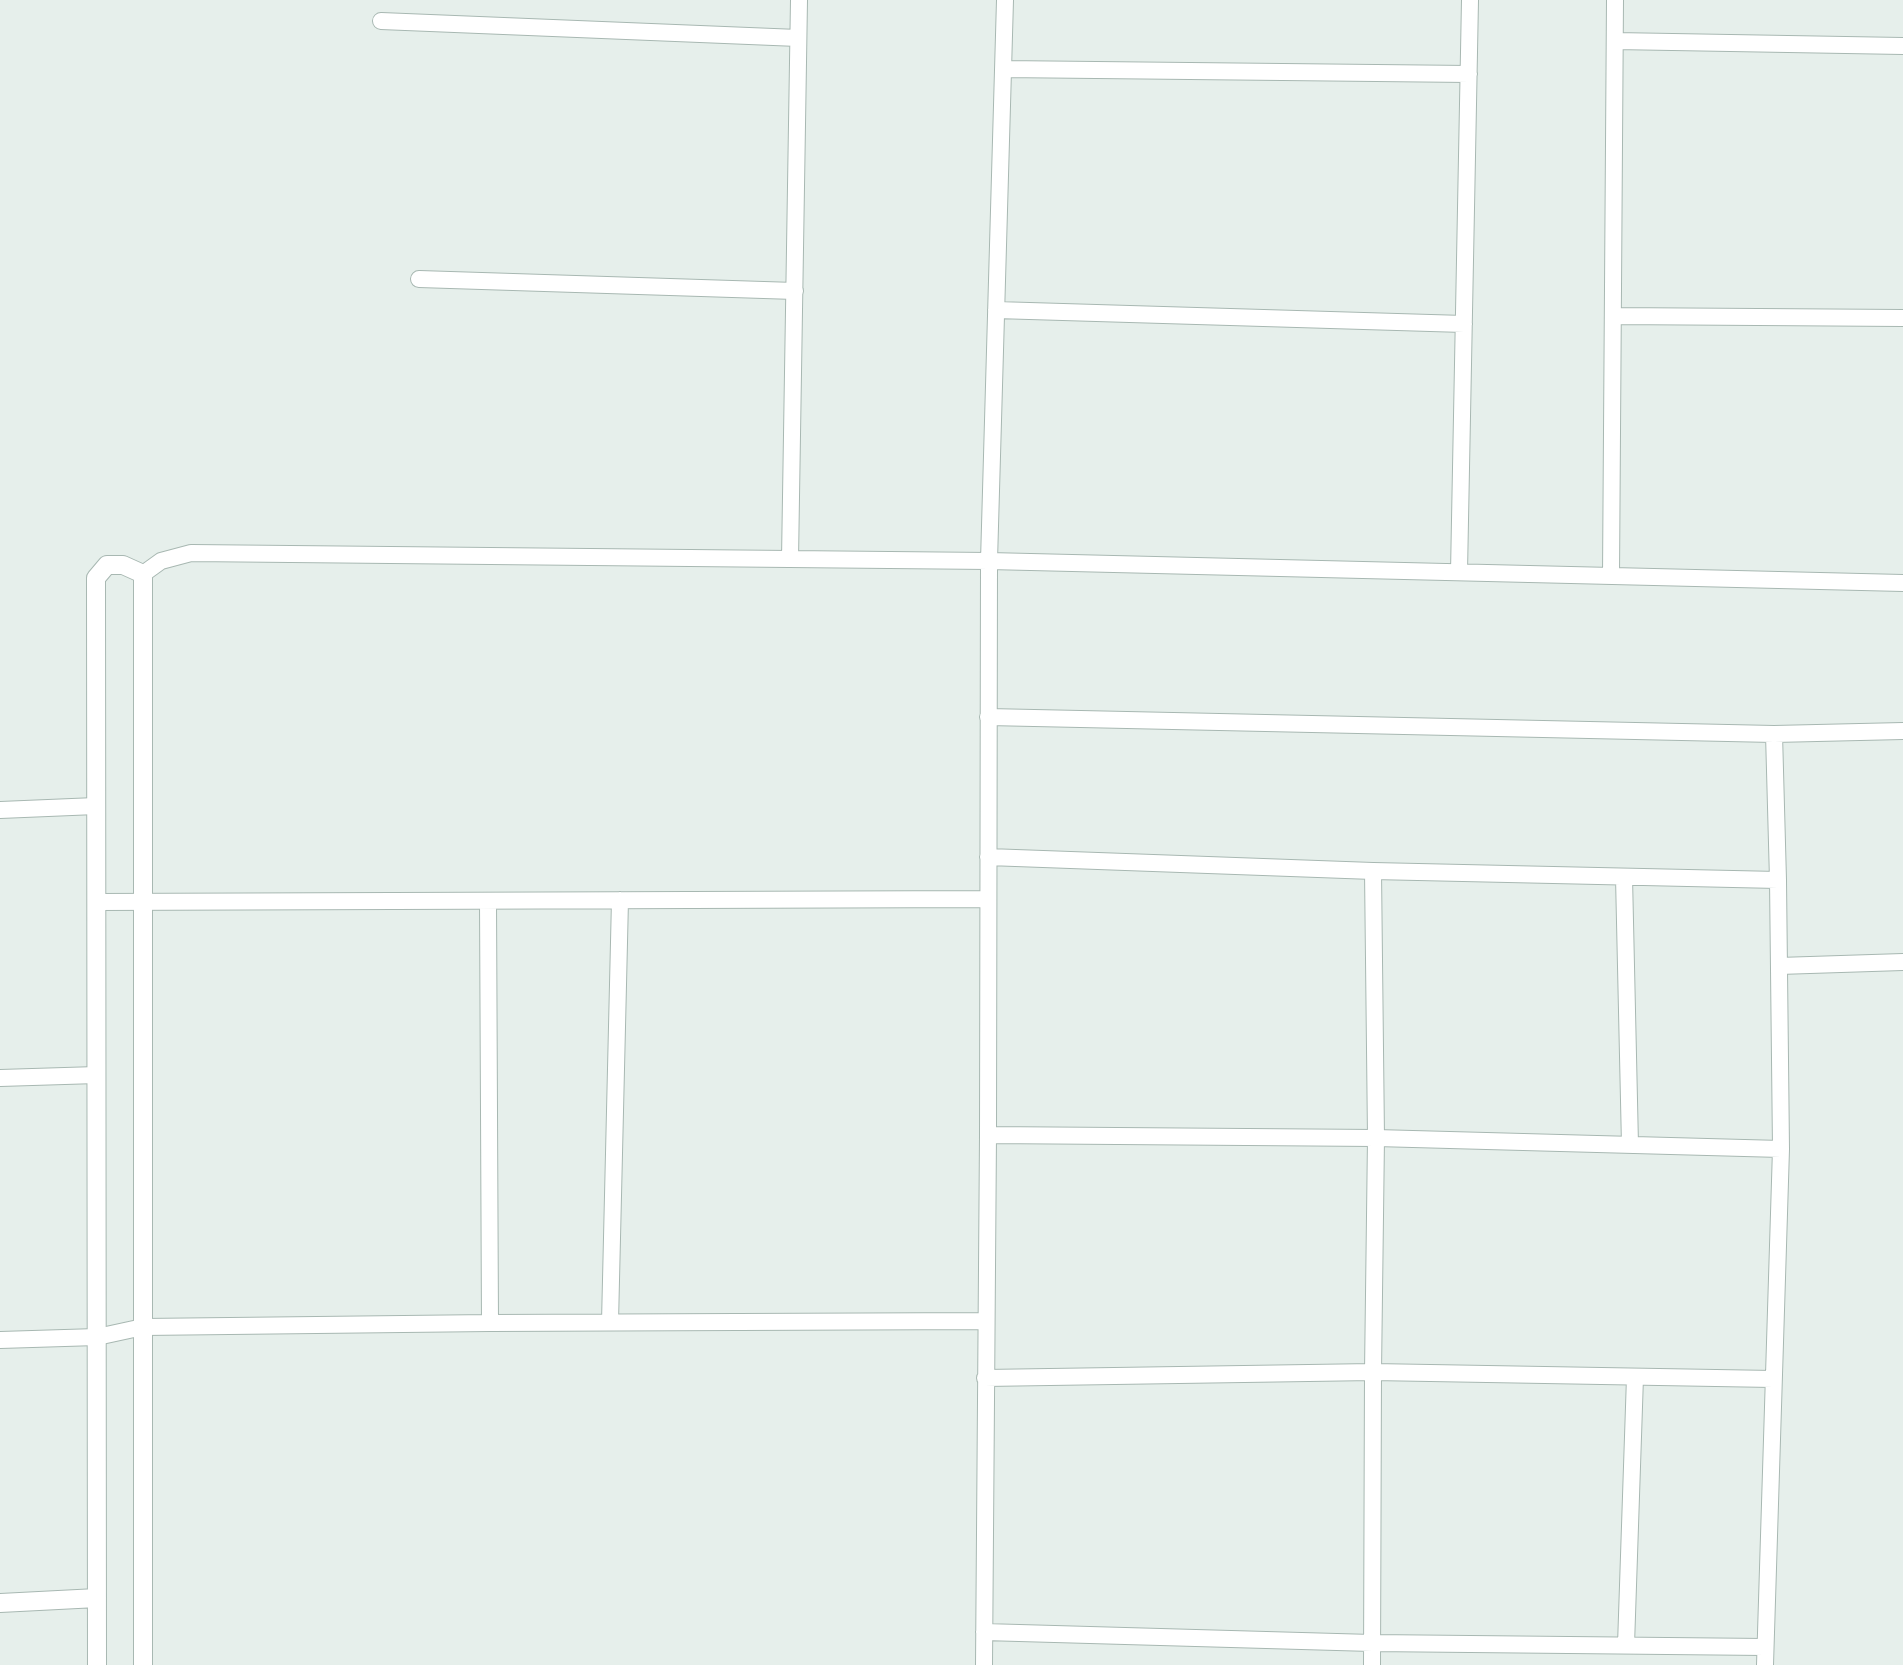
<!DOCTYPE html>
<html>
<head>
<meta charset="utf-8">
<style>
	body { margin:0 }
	canvas { display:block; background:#e6efeb }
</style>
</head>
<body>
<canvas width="1903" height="1665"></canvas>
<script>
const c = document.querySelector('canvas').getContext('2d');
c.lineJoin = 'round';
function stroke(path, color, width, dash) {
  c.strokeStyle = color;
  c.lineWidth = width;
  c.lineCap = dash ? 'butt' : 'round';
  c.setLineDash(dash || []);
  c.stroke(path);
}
const service = new Path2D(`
	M381,21l417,17
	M1615,41l288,5
	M1003,69l466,5
	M419,279l376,12
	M996,310l468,14
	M1613,316l290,2
	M790,559l9,-559
	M1459,572l11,-572
	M143,574l18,-13 30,-8 798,8 914,22
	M1611,576l4,-576
	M988,717l786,17 129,-3
	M0,810l96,-4
	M988,857l385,14 405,9
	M1624,877l6,268
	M488,901l2,422
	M96,902l892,-3
	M1779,966l124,-4
	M0,1078l97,-3
	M988,1135l388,3 405,11
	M610,1322l10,-422
	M0,1340l97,-3 46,-10 347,-4 496,-2
	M985,1378l388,-6 400,7
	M984,1632l388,11 393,4
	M1626,1645l9,-268
	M984,1665l4,-530 1,-574 16,-561
	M1372,1665l1,-293 3,-234 -3,-267
	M1765,1665l16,-516 -3,-269 -4,-146`);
const minor = new Path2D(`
	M0,1603l97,-5
	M97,1665l-1,-1087 11,-13h16l20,9v1091`);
stroke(service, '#a8b8b2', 18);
stroke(minor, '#a8b8b2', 20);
stroke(service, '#fff', 16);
stroke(minor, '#fff', 18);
</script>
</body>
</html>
